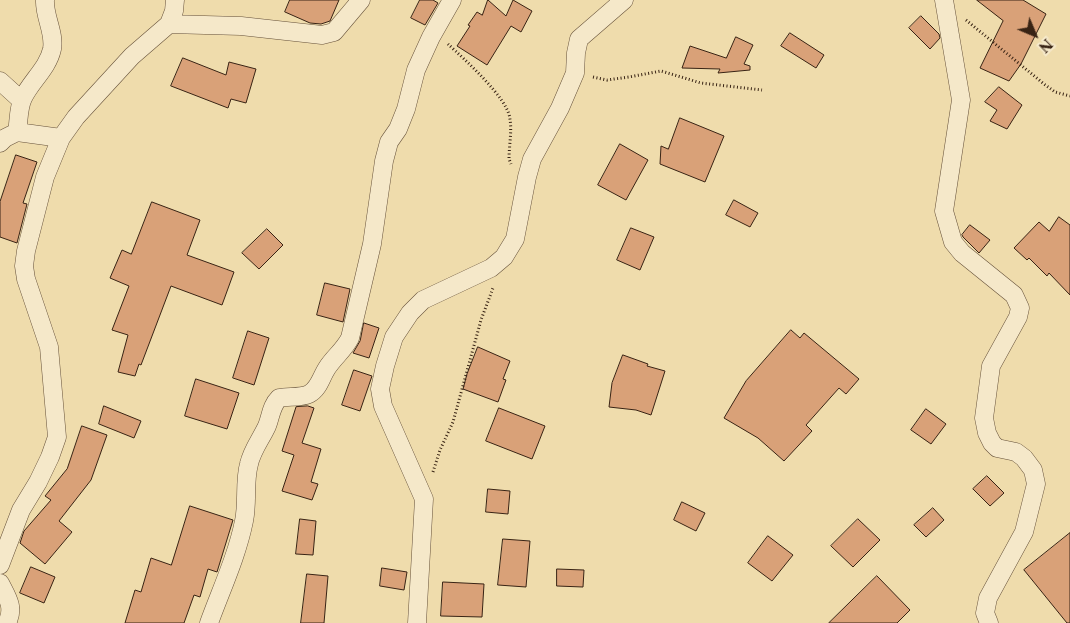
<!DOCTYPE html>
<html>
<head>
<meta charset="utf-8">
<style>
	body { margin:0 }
	#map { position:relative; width:1070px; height:623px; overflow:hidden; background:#efdcac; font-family:"Libre Caslon Text",serif }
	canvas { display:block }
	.north { position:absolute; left:1010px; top:10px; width:50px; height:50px; -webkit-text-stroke:4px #f5e8c9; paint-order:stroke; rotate:135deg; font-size:14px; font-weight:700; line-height:20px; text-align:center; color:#382314 }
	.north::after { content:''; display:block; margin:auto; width:18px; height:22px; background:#382314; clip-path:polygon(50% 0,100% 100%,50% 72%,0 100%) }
</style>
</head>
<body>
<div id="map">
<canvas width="1070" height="623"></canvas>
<div class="north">N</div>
</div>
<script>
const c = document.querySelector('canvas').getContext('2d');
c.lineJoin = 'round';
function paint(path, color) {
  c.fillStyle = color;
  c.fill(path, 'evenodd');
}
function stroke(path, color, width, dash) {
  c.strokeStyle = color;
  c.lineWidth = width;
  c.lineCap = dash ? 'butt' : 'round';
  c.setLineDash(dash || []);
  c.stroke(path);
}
const building = new Path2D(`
	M290,0h49l-9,21 -9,3 -11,-1 -25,-11z
	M420,0h13l5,3 -13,22 -14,-7z
	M488,0l18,16 7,-16 19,11 -11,21 -10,-6 -24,39 -30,-19 13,-20 -2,-1 9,-13 5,3z
	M977,0h46l23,14 -25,50 -12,17 -29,-13 23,-47z
	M921,16l18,18 1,4 -10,11 -21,-21z
	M790,33l34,22 -8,13 -35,-22z
	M736,37l17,8 -9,19 6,2v4l-32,3 2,-4 -38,-1 8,-22 36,12z
	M183,58l43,17 3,-13 27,7 -10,34 -15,-4 -3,9 -57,-22z
	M999,87l23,18 -15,24 -17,-8 7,-11 -12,-8z
	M680,118l44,18 -19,46 -45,-18 1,-18 7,3z
	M620,144l28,16 -22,40 -28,-15z
	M16,155l21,7 -14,41 4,1 -10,39 -17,-6v-35z
	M734,200l24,13 -8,14 -24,-12z
	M152,202l48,18 -13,35 47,17 -12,33 -51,-19 -30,79 -2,-1 -4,12 -17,-4 10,-37 -16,-5 17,-44 -19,-8 12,-28 9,4z
	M1059,217l11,8v70l-21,-22 -2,3 -18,-18 -2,2 -13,-12 25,-26 10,9z
	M970,225l20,15 -11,13 -16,-16 -1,-2z
	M631,228l23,9 -14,33 -23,-10z
	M267,229l16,16 -24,24 -17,-16z
	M325,283l25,6 -7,33 -26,-7z
	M364,323l15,5 -10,30 -16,-5 7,-12z
	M791,330l9,8 4,-5 55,46 -13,15 -7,-6 -33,37 6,6 -28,30 -26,-23 -34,-20 22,-37z
	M248,331l21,7 -15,47 -21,-7z
	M478,347l32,14 -7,18 3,1 -8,22 -35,-13 4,-15z
	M623,355l25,9 -1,2 18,5 -14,44 -15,-5 -27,-3 3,-24z
	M354,370l18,6 -12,35 -18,-6z
	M196,379l43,14 -12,36 -42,-13z
	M104,406l37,15 -7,17 -35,-14z
	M308,406l6,2 -12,35 19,6 -10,33 7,2 -6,16 -30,-9 12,-36 -12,-4 14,-44z
	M499,408l46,18 -13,33 -46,-18z
	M926,409l20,15 -15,20 -20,-14z
	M82,426l25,9 -16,45 -32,41 13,11 -27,32 -25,-21 4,-12 27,-31 -6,-4 22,-27z
	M987,476l17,17 -14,13 -17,-17z
	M488,489l22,2 -2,23 -22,-2z
	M682,502l23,11 -9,18 -22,-11z
	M190,506l43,14 -16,52 -9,-3 -8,28 -6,-2 -10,28h-59l10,-33 6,2 10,-34 20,7z
	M933,508l11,12 -18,17 -12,-12z
	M300,519l16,2 -3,34 -17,-1z
	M858,519l22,21 -27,27 -22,-21z
	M1070,533v90h-3l-43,-53z
	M768,536l25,19 -21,26 -24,-18z
	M503,539l27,2 -4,46 -28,-2z
	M31,567l24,10 -11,26 -24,-10z
	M382,568l25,4 -3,18 -24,-4z
	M557,569l27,1 -1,17 -26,-1z
	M307,574l21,2 -4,47h-23z
	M877,576l33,34 -13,13h-68z
	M443,582l41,2 -2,33 -41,-1z`);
paint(building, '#d9a178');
stroke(building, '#382314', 1);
const street = new Path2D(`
	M944,0l17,100 -17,111 9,31 9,11 52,42 6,13 -2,9 -27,49 -7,52 3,15 5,10 5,5 19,4 8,6 9,12 3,14 -12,48 -36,66 -3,15 4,10
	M169,24l72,2 81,9 12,-3 27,-32
	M0,81l21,19
	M17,132c2,-10 1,-24 6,-34 8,-17 25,-30 29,-49 3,-16 -8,-33 -7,-49
	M0,143l5,-5 12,-6 44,6
	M0,565l21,-55 17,-28 12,-25 7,-20 -8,-90 -23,-68 -2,-13 2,-15 19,-74 16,-39 15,-21 56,-61 37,-32 5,-13 1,-11
	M0,583c7,14 15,24 7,40
	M209,623c12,-33 28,-67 35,-102 4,-19 0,-39 5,-57 3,-14 12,-25 18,-38 4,-10 4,-20 12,-28 9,-2 22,0 30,-4 10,-5 12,-17 18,-26 7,-11 17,-18 23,-30l22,-94 12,-83 5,-19 9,-13 8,-20 10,-39 15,-33 21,-37
	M417,623l7,-124 -41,-93 -3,-17 5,-23 9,-29 16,-24 13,-13 68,-32 13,-11 11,-18 12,-62 5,-18 28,-51 15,-35 1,-20 3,-14 45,-39`);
stroke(street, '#66513a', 19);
stroke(new Path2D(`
	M966,20l78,64 11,8 15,4
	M448,44c16,15 60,54 62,75 2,13 -1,27 -1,40l2,5
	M593,77l14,3 22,-3 32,-6 40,12 61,7
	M433,472l7,-22 13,-28 28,-102 12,-32`), '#382314', 3, [1, 2.5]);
stroke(street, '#f5e8c9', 18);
</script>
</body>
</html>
